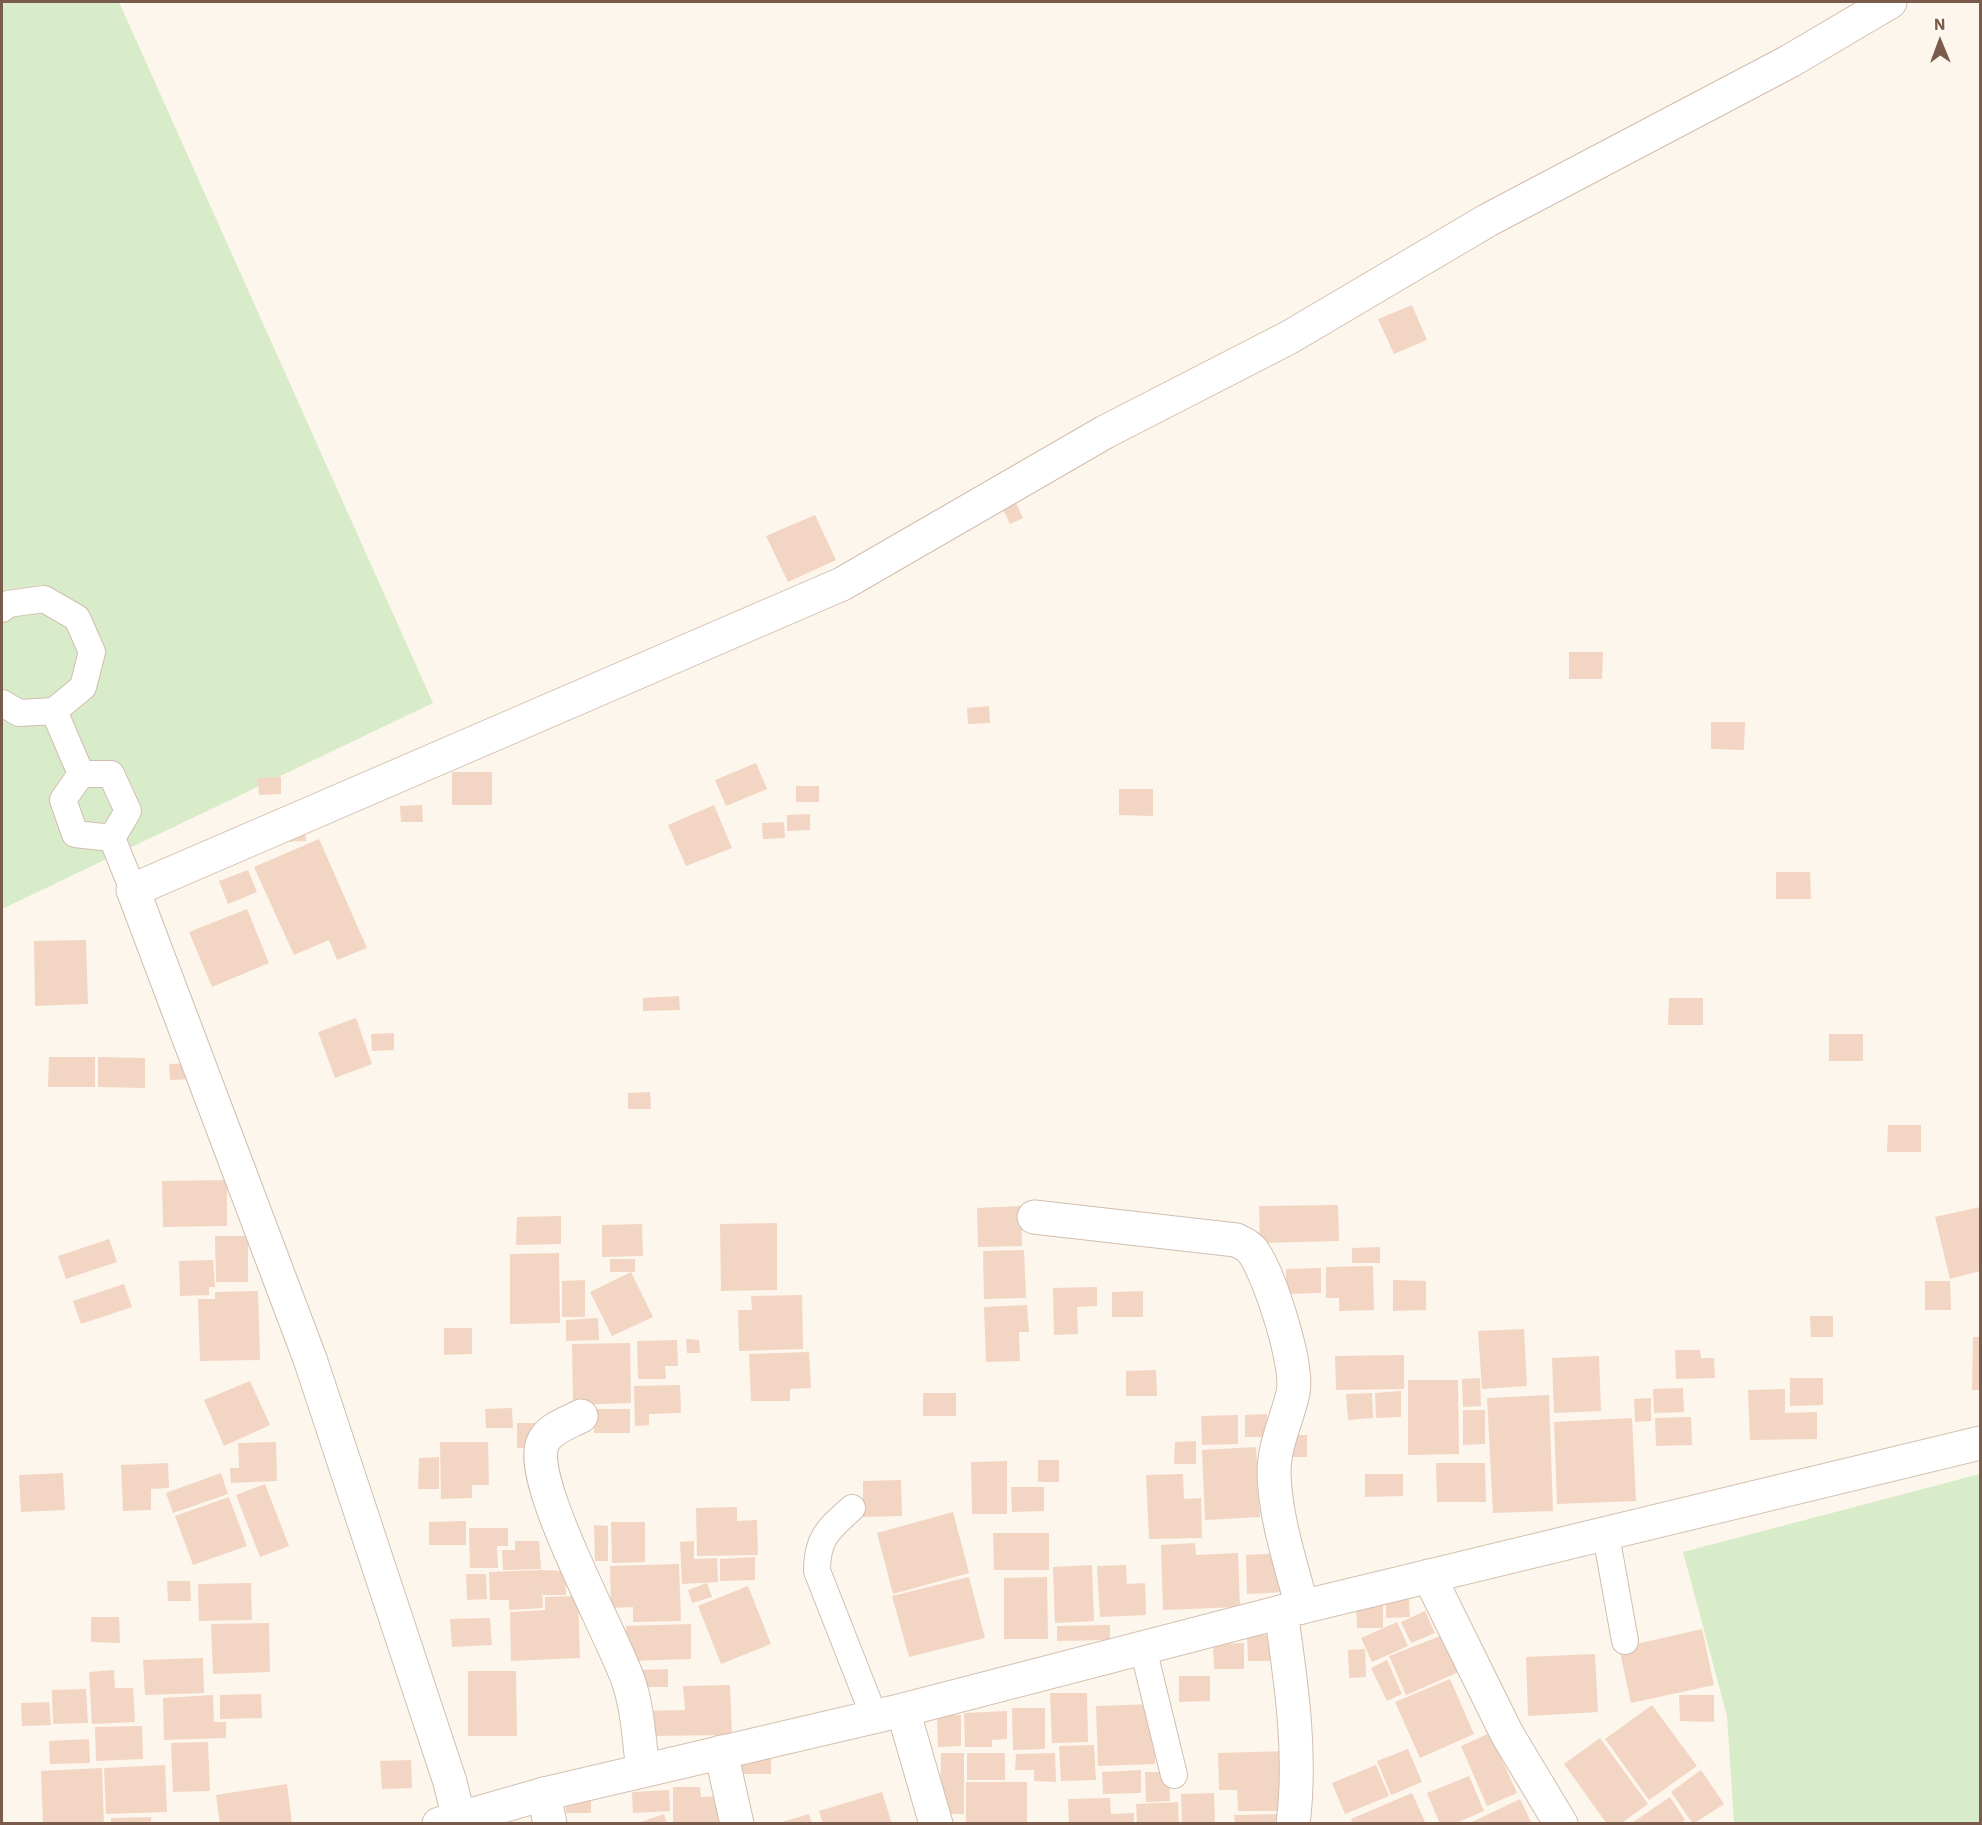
<!DOCTYPE html>
<html>
<head>
<meta charset="utf-8">
<style>
	body { margin:0 }
	#map { position:relative; width:1982px; height:1825px; overflow:hidden; background:#fdf6ec; font-family:"IBM Plex Sans",sans-serif }
	canvas { display:block }
	.frame { position:absolute; inset:0; border:3px solid #7a5c4d; pointer-events:none }
	.north { position:absolute; left:1910px; top:12px; width:60px; height:60px; -webkit-text-stroke:4px #fffaf3; paint-order:stroke; rotate:359deg; font-size:16px; font-weight:700; line-height:24px; text-align:center; color:#7a5c4d }
	.north::after { content:''; display:block; margin:auto; width:21px; height:27px; background:#7a5c4d; clip-path:polygon(50% 0,100% 100%,50% 72%,0 100%) }
</style>
</head>
<body>
<div id="map">
<canvas width="1982" height="1825"></canvas>
<div class="frame"></div>
<div class="north">N</div>
</div>
<script>
const c = document.querySelector('canvas').getContext('2d');
c.lineJoin = 'round';
function paint(path, color) {
  c.fillStyle = color;
  c.fill(path, 'evenodd');
}
function stroke(path, color, width, dash) {
  c.strokeStyle = color;
  c.lineWidth = width;
  c.lineCap = dash ? 'butt' : 'round';
  c.setLineDash(dash || []);
  c.stroke(path);
}
paint(new Path2D(`
	M2,2h117l314,701 -431,206z
	M1980,1474v349h-246l-7,-107 -44,-164z`), '#d8ecc9');
paint(new Path2D(`
	M1412,305l15,35 -33,14 -16,-35z
	M1015,501l8,17 -13,6 -8,-17z
	M815,515l21,45 -48,22 -22,-46z
	M1569,652h34l-1,27h-33z
	M989,706l1,17 -22,1 -1,-16z
	M1711,722h34l-1,28 -33,-1z
	M756,763l11,26 -41,17 -11,-26z
	M452,772h40v33h-40z
	M281,777v17l-22,1 -1,-17z
	M796,786h23v16h-23z
	M1119,789h34v27l-34,-1z
	M422,805l1,17h-22l-1,-16z
	M714,805l18,43 -46,18 -18,-41z
	M810,814v16l-23,1v-16z
	M784,822l1,16 -22,1 -1,-16z
	M305,825l1,16 -22,1z
	M319,839l48,109 -30,12 -8,-20 -35,15 -40,-88z
	M248,870l9,22 -29,12 -9,-23z
	M1776,872h34l1,27h-35z
	M247,909l22,54 -57,24 -23,-55z
	M86,940l2,64 -53,2 -1,-65z
	M679,996l1,14 -37,1v-13z
	M1669,998h34v27h-35z
	M356,1018l16,46 -37,14 -17,-46z
	M394,1033v17l-22,1 -1,-17z
	M1829,1034h34v27h-34z
	M49,1057h46v30h-47z
	M98,1057l47,1v30l-47,-1z
	M192,1063v16l-22,1 -1,-16z
	M650,1092l1,17h-23v-16z
	M1888,1125h33v27h-34z
	M227,1180v46l-64,1 -1,-46z
	M1338,1205l1,36 -79,2 -1,-37z
	M1021,1206l1,40 -44,1 -1,-39z
	M1980,1207v64l-30,8 -15,-62z
	M561,1216v28l-45,1 1,-28z
	M777,1223v67l-56,1 -1,-67z
	M642,1224l1,32 -41,1v-32z
	M215,1236h33v46h-32z
	M109,1239l8,23 -51,17 -8,-23z
	M1380,1247v16h-28v-15z
	M1024,1250l2,48 -42,1 -1,-48z
	M559,1253l1,70 -50,1v-70z
	M610,1259h25v13h-4l22,45 -41,19 -22,-44 41,-20h-21z
	M213,1260l2,27h-6v8l-29,1 -1,-35z
	M1373,1266l1,44 -35,1v-13h-13v-31z
	M1321,1268v25l-35,1v-25z
	M585,1280v37h-23v-36z
	M1393,1280l33,1v29l-33,1z
	M1925,1281h25l1,29h-26z
	M124,1284l8,23 -51,17 -8,-23z
	M1097,1287v19l-20,1 1,27 -24,1 -1,-47z
	M258,1291l2,69 -60,1 -2,-62h17v-7z
	M1143,1291v26h-31v-25z
	M802,1295l1,54 -64,2 -1,-41h14l-1,-14z
	M1027,1305l2,27h-10l1,29 -34,1 -2,-55z
	M1810,1316h23v21h-22z
	M598,1318l1,22 -33,1v-21z
	M444,1328h28v26l-28,1z
	M1524,1329l3,57 -45,3 -4,-58z
	M1973,1337h7v53h-8z
	M686,1339l13,1 1,13h-13z
	M677,1340l1,26h-13l1,13h-28l-1,-38z
	M630,1343l1,60 -58,2 -1,-61z
	M1675,1350h25l1,8h13l1,20 -39,1z
	M809,1352l2,36 -21,1v12h-39l-2,-47z
	M1404,1355v34l-68,1 -1,-34z
	M1599,1356l2,55 -47,2 -2,-55z
	M1156,1370l1,26h-31v-25z
	M1480,1378l1,28 -18,1 -1,-28z
	M1790,1378h33v27l-33,1z
	M1408,1380h50l1,74 -51,1z
	M250,1381l20,44 -46,21 -20,-46z
	M680,1385l1,28 -32,1v11l-14,1 -1,-40z
	M1683,1388l1,24 -30,1 -1,-24z
	M1785,1389v24l32,-1v27l-67,1 -2,-50z
	M1401,1391v26l-25,1 -1,-25z
	M923,1393h33v23h-33z
	M1372,1393l1,25 -25,2 -2,-26z
	M1549,1395l4,116 -60,2 -6,-115z
	M1651,1398v23l-16,1 -1,-23z
	M512,1408l1,20h-27l-1,-19z
	M594,1409h36v24h-36z
	M1463,1410h22v34l-22,1z
	M1267,1414l-1,23h-21v-22z
	M1238,1415v29l-36,1 -1,-29z
	M1691,1417l1,28 -36,1 -1,-28z
	M1632,1418l4,83 -79,3 -3,-82z
	M517,1423h20l1,25h-21z
	M1286,1435h21v22h-22z
	M1196,1441v23h-22l1,-22z
	M276,1442l1,39 -46,2 -1,-15h9l-1,-25z
	M440,1442h48l1,43h-17v13l-31,1z
	M1256,1447l4,70 -55,3 -3,-70z
	M439,1457v32h-21l1,-31z
	M1038,1460h21v22h-21z
	M1007,1461v53h-35l-1,-52z
	M168,1463l1,25 -18,1v21l-28,1 -2,-46z
	M1436,1463h49l1,39h-49z
	M63,1473l2,37 -44,2 -2,-37z
	M221,1473l7,21 -55,19 -7,-20z
	M1183,1474l1,25 17,-1 1,40 -53,1 -3,-64z
	M1365,1474h38v22l-38,1z
	M901,1480l1,36 -39,1v-36z
	M265,1484l24,62 -29,11 -24,-62z
	M1011,1487h33v24l-32,1z
	M229,1497l18,49 -54,19 -18,-49z
	M737,1507v14l20,-1 1,35 -61,1 -1,-48z
	M953,1512l16,61 -76,21 -16,-61z
	M466,1521v24h-37v-23z
	M611,1522h34v40l-33,1z
	M594,1525l14,1v35h-13z
	M469,1528h39v18h-11l1,22h-28z
	M993,1533h56v37h-55z
	M515,1541h24l2,28 -38,1 -1,-20h13z
	M694,1541v18l23,-1 1,24 -36,2 -2,-42z
	M1195,1543l1,12 42,-2 2,54 -77,3 -2,-65z
	M1284,1553l1,39 -38,2 -1,-39z
	M755,1557v23l-35,1v-22z
	M679,1564l2,57 -48,1v-15l-22,1 -1,-42z
	M1092,1565l2,56 -39,2 -2,-56z
	M1126,1565l1,19 18,-1 1,32 -46,2 -3,-51z
	M541,1570l24,1 1,24h-23l-1,-8 1,21 -34,2v-10h-19l-1,-28z
	M466,1574h20l1,25 -20,1z
	M969,1577l16,61 -76,19 -17,-61z
	M1047,1577l1,62h-44v-61z
	M167,1581h23l1,20h-23z
	M251,1583l1,37 -53,1 -1,-37z
	M707,1583l5,14 -20,6 -4,-13z
	M748,1586l23,58 -50,20 -23,-58z
	M578,1596l2,62 -69,3 -1,-49 35,-2v-13z
	M1386,1598h23l1,19 -24,1z
	M1383,1604v24h-26l-1,-23z
	M1425,1611l10,22 -24,10 -10,-21z
	M91,1617h28l1,26 -29,-1z
	M490,1618l2,27 -40,2 -2,-28z
	M1397,1622l11,24 -36,16 -11,-24z
	M269,1623l1,49 -57,2 -2,-50z
	M691,1624v35l-64,2 -1,-35z
	M1110,1625v15l-53,1v-15z
	M1702,1629l12,56 -83,18 -12,-55z
	M1247,1635h31v26h-30z
	M1443,1635l16,37 -53,23 -17,-39z
	M1244,1643v26h-30l-1,-25z
	M1365,1649l1,28 -17,1 -1,-28z
	M1595,1654l3,58 -70,4 -2,-59z
	M203,1658l1,35 -59,2 -2,-35z
	M1387,1660l15,34 -15,7 -16,-33z
	M668,1669v18h-30v-17z
	M114,1670l1,18h18l2,34 -43,2 -3,-52z
	M468,1671h48l1,65h-49z
	M1179,1676h31v25l-31,1z
	M1450,1679l24,55 -54,24 -25,-56z
	M730,1685l2,50 -86,1v-25l39,-1 -2,-24z
	M86,1689l2,34 -35,1 -1,-34z
	M1050,1693h37l1,49 -36,1z
	M261,1694l1,24 -42,1v-24z
	M213,1695l1,27h12v16l-62,2 -1,-42z
	M1679,1695h35v27l-34,-1z
	M49,1702l2,23 -29,1 -1,-23z
	M1154,1704l1,60 -57,2 -2,-60z
	M1652,1705l45,61 -48,34 -44,-61z
	M1012,1708h33v41l-32,1z
	M1007,1711v28l-15,1v7h-27l-1,-34z
	M937,1715h24v31l-23,1z
	M142,1726l1,33 -47,2 -1,-34z
	M1490,1733l27,60 -30,13 -26,-60z
	M1600,1738l48,66 -28,20h-13l-43,-60z
	M89,1739l1,24 -40,1 -1,-23z
	M208,1742l2,49 -37,1 -2,-49z
	M1094,1745l2,35 -35,1 -2,-35z
	M1408,1749l14,33 -31,13 -14,-34z
	M1286,1751l1,60h-49l-1,-21h-18l-1,-37z
	M941,1753h23v61h-24z
	M967,1753h38v27h-38z
	M1055,1753l1,29 -22,-1v-11h-19l1,-16z
	M741,1756h30v18h-31z
	M411,1760l1,28 -30,1 -2,-28z
	M165,1765l2,47 -61,2 -2,-46z
	M1376,1765l13,31 -44,18 -13,-31z
	M102,1768l2,56h-61l-2,-53z
	M1141,1770v23l-38,1 -1,-22z
	M1701,1770l23,34 -31,20 -22,-32z
	M1145,1772h24l1,29 -24,1z
	M1469,1776l15,35 -30,13h-14l-13,-31z
	M966,1782h61v42h-61z
	M287,1784l5,40h-72l-4,-29z
	M673,1787h27l1,10 18,-1 1,26 -47,1z
	M565,1790h26v23h-25z
	M669,1790l1,21 -37,2 -1,-21z
	M882,1792l10,32h-69l-4,-13z
	M1214,1793l1,31h-33l-1,-30z
	M1412,1793l14,31h-73l-2,-5z
	M1670,1797l15,23 -5,4h-50z
	M1110,1798l1,16 23,-1v11h-65l-1,-25z
	M1520,1799l12,25h-64z
	M1178,1802l1,22h-42l-1,-20z
	M664,1814l3,10h-29v-1z
	M809,1814l3,10h-33v-1z
	M1282,1814v10h-47l-1,-9z
	M151,1817v7h-40v-6z`), '#f3d5c3');
const service = new Path2D(`
	M2,609l6,-5 36,-5 33,19 15,34 -9,35 -29,24 -35,2 -17,-10
	M54,711l27,63
	M81,774l-18,26 12,34 37,4
	M81,774h30l17,37 -16,27
	M112,838l21,52
	M852,1508c-23,21 -35,29 -35,63l57,145
	M1606,1535l19,106
	M1143,1648l31,127`);
const minor = new Path2D(`
	M1034,1217l202,23c6,3 15,7 18,13 16,24 45,112 39,140 -6,27 -19,51 -19,80 1,45 17,91 28,134
	M581,1416c-13,7 -34,13 -39,29 -13,40 70,189 86,235 10,28 11,61 15,90
	M1429,1576l78,158 54,90
	M1281,1612c10,69 21,142 12,212
	M903,1710l33,114
	M721,1752l16,72
	M544,1794l6,30
	M459,1819l-9,-37 -140,-423 -177,-469 709,-306 263,-152 183,-94 200,-118 302,-159 100,-59`);
const secondary = new Path2D(`
	M439,1824l105,-30 359,-84 378,-98 699,-169`);
stroke(service, '#d1beb0', 28);
stroke(minor, '#d1beb0', 35);
stroke(secondary, '#d6c0b0', 35);
stroke(service, '#fff', 26);
stroke(minor, '#fff', 33);
stroke(secondary, '#fff', 33);
</script>
</body>
</html>
